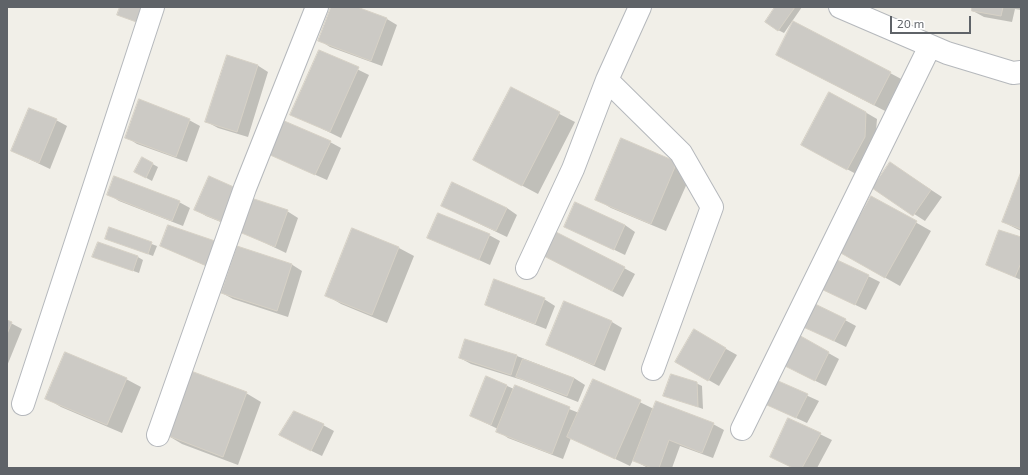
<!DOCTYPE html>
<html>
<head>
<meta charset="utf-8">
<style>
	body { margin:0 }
	#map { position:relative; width:1028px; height:475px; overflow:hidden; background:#f1efe8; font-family:"Exo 2",sans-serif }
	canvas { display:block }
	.frame { position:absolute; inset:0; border:8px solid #5f6368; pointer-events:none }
	.scale { position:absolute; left:890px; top:16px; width:81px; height:18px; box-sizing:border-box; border:2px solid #5f6368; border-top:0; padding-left:5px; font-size:12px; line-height:14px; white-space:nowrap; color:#5f6368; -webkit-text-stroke:3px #fff; paint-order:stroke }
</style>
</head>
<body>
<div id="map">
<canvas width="1028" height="475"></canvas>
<div class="frame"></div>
<div class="scale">20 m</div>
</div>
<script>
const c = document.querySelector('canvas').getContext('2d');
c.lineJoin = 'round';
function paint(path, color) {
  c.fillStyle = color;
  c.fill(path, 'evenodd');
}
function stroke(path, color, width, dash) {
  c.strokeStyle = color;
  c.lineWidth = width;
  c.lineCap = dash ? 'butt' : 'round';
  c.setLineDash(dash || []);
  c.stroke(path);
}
paint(new Path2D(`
	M332,7h23l32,12 10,6 -15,41 -52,-19 -11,-7z
	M777,7h25l-18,26 -6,-3z
	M973,7h48v3l-6,-1 -3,13 -28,-5 -11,-6z
	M320,51l49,24 -28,63 -49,-24z
	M792,63l98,10 15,8 -16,32z
	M257,65l11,7 -20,65 -30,-9 -11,-6z
	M511,89l64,33 -37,72 -64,-34z
	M865,112l12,7 -2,25 -17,31 -45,-24z
	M56,120l11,6 -17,43 -38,-18z
	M189,120l11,6 -13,36 -50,-18 -11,-7z
	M330,142l11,6 -14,32 -58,-26z
	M142,158l16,9 -6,14 -11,-6z
	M677,163l15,9 -26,59 -55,-23 -15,-9z
	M890,163l52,34 -17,24 -51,-33z
	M1021,175v56l-18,-9z
	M108,194l71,8 11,6 -7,18 -64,-25z
	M871,197l60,34 -31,55 -60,-34z
	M442,206l65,2 10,7 -10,22z
	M196,210l37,17 -27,-11z
	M287,211l11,7 -12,35 -48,-23z
	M625,225l10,7 -10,23 -60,-29z
	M109,228l48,18 -4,10 -47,-18z
	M353,229l46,19 15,8 -27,67 -46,-19 -15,-9z
	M489,235l11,6 -10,24 -62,-28z
	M1021,238v42l-33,-15z
	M161,246l67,3 -8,23z
	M541,254l83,14 11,6 -12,23z
	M94,257h44l5,3 -4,13z
	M834,259l46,23 -14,28 -46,-22z
	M291,264l11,7 -14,46 -55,-18 -11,-6z
	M544,299l11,7 -9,23 -49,-19 -11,-6z
	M845,320l11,6 -10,21 -43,-21z
	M7,321l15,8 -15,37z
	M612,322l10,6 -17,43 -58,-26z
	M694,331l43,24 -18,31 -42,-24z
	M798,336l41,23 -13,27 -29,-14z
	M517,356l57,22 11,7 -7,17 -56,-22 -51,-16 -11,-6z
	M487,377l27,12 1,-2 64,26 15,-33 60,29 59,15 11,6 -11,28 -33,-12 -8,22h-24l-15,-8 -3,6 -59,-28 -8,21 -55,-21 -10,-7v-2l-27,-13z
	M126,379l15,8 -19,46 -61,-26 -15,-9z
	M777,382l42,19 -12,22 -39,-18z
	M696,383l6,3 1,23 -38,-14z
	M246,393l15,9 -23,63 -56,-21 -15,-9z
	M789,419l43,21 -15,28h-24l-21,-11z
	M323,425l11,6 -12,25 -31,-15z`), '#0003');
const building = new Path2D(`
	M120,7h28l-6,17 -25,-9z
	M331,7h26l30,11 -16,43 -53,-20z
	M775,7h20l-17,24 -13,-9z
	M972,7h31l-2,9 -29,-5z
	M793,21l98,51 -17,33 -98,-50z
	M319,50l40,17 -29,65 -40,-17z
	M227,55l31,10 -21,67 -32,-10z
	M511,87l49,25 -38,74 -49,-26z
	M829,92l37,20 -1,25 -18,33 -46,-25z
	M139,99l51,20 -14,38 -51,-19z
	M29,108l28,11 -18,44 -28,-12z
	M282,120l49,21 -16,34 -47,-21z
	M621,138l56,24 -26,62 -56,-24z
	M142,157l11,6 -7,15 -12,-6z
	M890,162l41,28 -18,26 -41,-28z
	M1021,172v57l-19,-7z
	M114,176l66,25 -8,20 -65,-26z
	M209,176l27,12 -14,34 -28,-12z
	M452,182l55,26 -11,23 -55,-25z
	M871,196l46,25 -32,57 -46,-26z
	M251,198l37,12 -13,37 -38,-16z
	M575,202l50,23 -11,25 -50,-23z
	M438,213l52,21 -11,26 -52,-22z
	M168,225l50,17 -9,25 -49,-21z
	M109,227l43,15 -4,12 -43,-15z
	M352,228l47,19 -27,68 -47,-19z
	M552,230l73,37 -13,24 -72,-37z
	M999,230l22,7v26l-6,14 -29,-12z
	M98,242l40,14 -5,15 -41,-14z
	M237,246l55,18 -15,47 -56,-18z
	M833,258l36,17 -14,30 -36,-17z
	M494,279l51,19 -10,26 -50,-19z
	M564,301l48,20 -18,44 -48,-20z
	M813,303l33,16 -12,22 -33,-15z
	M7,320l5,2 -5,12z
	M694,329l32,19 -18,33 -33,-19z
	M797,334l32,18 -14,29 -30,-15z
	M465,339l52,16 -6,20 -52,-17z
	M65,352l62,26 -20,47 -62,-26z
	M523,359l51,19 -7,18 -51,-19z
	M191,371l56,21 -24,65 -57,-22z
	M671,374l26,8 1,25 -35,-11z
	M486,376l21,9 -16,40 -21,-9z
	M593,379l48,21 -26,59 -48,-22z
	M776,380l32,14 -12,24 -29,-13z
	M515,385l55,22 -18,47 -56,-22z
	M656,401l58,22 -12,30 -33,-13 -10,28h-7l-19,-7z
	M294,411l30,13 -13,27 -32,-16z
	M788,418l33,15 -19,35h-9l-23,-11z`);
paint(building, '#cccac5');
stroke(building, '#d6d1c6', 1);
const minor = new Path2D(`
	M840,7l107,46 66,20 8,-1
	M607,80l74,73 31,54 -59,162
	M527,268l46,-99 34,-89 33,-73
	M23,404l130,-397
	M742,429l188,-383
	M158,435l87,-247 72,-181`);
stroke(minor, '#b5b8bc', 24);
stroke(minor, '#fff', 22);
</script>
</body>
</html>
